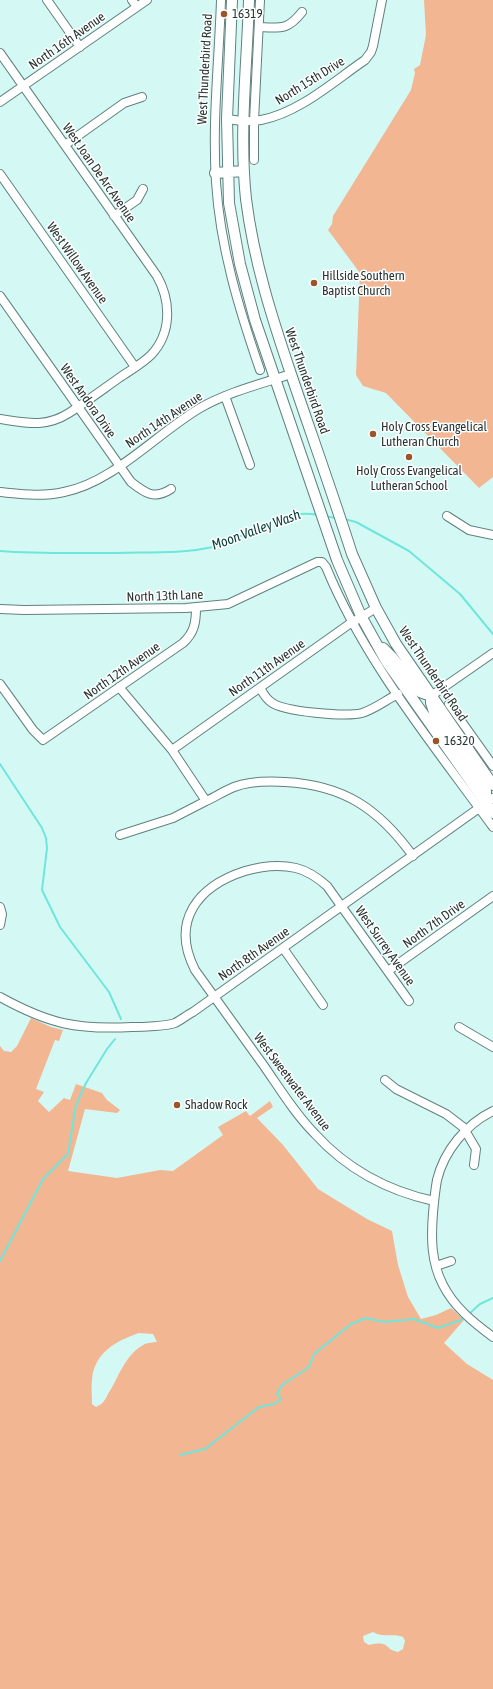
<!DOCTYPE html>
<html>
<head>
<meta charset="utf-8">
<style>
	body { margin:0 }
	canvas { display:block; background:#d4f9f4 }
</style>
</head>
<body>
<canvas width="493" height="1689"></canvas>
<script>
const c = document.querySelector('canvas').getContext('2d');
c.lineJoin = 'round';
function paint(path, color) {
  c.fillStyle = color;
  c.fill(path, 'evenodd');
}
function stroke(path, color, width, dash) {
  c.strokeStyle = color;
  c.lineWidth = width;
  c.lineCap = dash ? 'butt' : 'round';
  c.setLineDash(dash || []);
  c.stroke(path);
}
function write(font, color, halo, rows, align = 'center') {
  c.font = font + ' "Asap Condensed",sans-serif';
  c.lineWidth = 3;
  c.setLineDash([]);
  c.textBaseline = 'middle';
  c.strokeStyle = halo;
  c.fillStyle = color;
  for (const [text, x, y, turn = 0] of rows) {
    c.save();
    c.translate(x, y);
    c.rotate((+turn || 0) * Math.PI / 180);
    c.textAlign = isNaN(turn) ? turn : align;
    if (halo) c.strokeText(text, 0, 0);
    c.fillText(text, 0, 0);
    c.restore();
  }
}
paint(new Path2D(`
	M424,0h69v477l-14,11 -93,-95 -23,-7 -7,-11 4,-102 -32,-43 4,-6 1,-8 78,-126 4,-17 -1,-4 6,-4 6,-30z
	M31,1018l20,9 12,3 -4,11 -4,-1 -19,49 8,3 -6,9 11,11 15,-14 6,2 6,-16 26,9 5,7 13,10 -3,3 -32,-4 -17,62 49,7 43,-8 13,1 50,-36 -5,-8 28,-16 4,5 20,-15 3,6 -16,11 26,27 35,44 49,30 25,12 6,34 10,32 13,22 15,-4 15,-7 13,12 -20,23 23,21 26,16v309h-493v-643l4,5 7,1 6,-6zM139,1333l14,1 4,8c-4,0 -9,1 -12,2 -20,10 -26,33 -37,50 -3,6 -5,10 -12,13l-4,-3c0,-8 -1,-17 0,-25 3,-27 24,-38 47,-46zM373,1632c9,6 20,1 30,5l2,4 -2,8 -5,3c-14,-2 -7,-12 -29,-7l-5,-3 -1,-6z`), '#f2b692');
stroke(new Path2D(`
	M325,516l11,2
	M344,519l12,3 53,29 51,43 33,40
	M0,551c38,3 77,2 116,2 31,-1 65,1 97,-6 35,-9 67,-40 105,-32
	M0,764l42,64 4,10 1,10 -5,42 18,37 49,65 12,27
	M0,1261l43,-82 25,-25 8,-49 10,-22 21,-34 8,-10
	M469,1314l11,-10 13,-6
	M180,1455l25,-6 54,-42 15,-3 5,-3 2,-2 -4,-5 5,-9 27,-18 5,-13 37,-30 8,-3 6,-3 19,4 30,-3 24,9 23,-8 4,-4`), '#6ee6dc', 2);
const minor = new Path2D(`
	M47,0l33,47
	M132,0l5,7
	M221,0c-2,61 -9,121 -5,182 4,65 23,127 44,188
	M259,27c22,1 29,3 43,-15
	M0,53l157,223c14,25 15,57 -6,79 -9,9 -22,16 -32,23 -17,12 -33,24 -50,35 -24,15 -42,10 -69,6
	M0,102l147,-102
	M227,119c11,2 23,3 34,1 38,-7 73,-39 104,-60l6,-8 2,-6 9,-46
	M65,145l59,-42 18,-6
	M254,160v-39l6,-121
	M0,174l135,193
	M114,216l23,-16 6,-11
	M0,296l131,186c14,11 23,18 40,7
	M225,396l25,69
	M0,492c21,2 42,5 64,0 50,-10 92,-58 136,-84 28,-16 61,-24 91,-34
	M447,516l22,14 24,5
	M0,609l24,1 162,-2 42,-4 89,-42h5l4,5c39,95 107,177 167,260
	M0,684l33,46 10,10 140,-97c11,-10 13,-20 13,-35
	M119,687l53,63 34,51c9,-4 18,-10 28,-14 16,-6 34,-6 51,-5 59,3 94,27 128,74
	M260,688c3,5 6,11 11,14 12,10 76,15 91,11 13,-4 24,-13 36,-19
	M431,696l62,-43
	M449,704l44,62
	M172,750l176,-125 28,-17
	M120,835l53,-17 33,-17
	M0,907l2,7 -2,11
	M283,948l40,57
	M388,971l105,-75
	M0,997c49,27 77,33 132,30 10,0 36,-1 43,-4 6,-3 12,-8 18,-11l300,-214
	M409,1001l-82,-115c-9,-8 -19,-15 -31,-18 -17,-4 -34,-2 -51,3 -47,15 -75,50 -50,99 23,32 46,64 69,96 16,23 31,48 51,68 32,35 73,57 119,67
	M459,1027l34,20
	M385,1080l11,9 50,25 17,13 13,22 -2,16
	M493,1111c-27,13 -49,40 -56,69 -2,11 -3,22 -4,33 -2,25 -2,49 10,72 11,22 31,38 50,52
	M436,1266l15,-5`);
const major = new Path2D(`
	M232,0l-5,119 2,84 11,61 15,56 82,240 24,56 25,45 107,152
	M249,0c-2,66 -10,133 -3,199 8,63 26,119 46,178 20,59 41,118 60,177l24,54 20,36 97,141
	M215,173l29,-2
	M383,648l10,10 27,34 11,4v7l4,12 51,76v12`);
stroke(minor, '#60817e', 10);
stroke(major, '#60817e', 12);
stroke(minor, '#fff', 8);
stroke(major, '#fff', 10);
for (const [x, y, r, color] of [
	[224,14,4,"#9a5528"],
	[314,283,4,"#9a5528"],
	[373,434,4,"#9a5528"],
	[409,457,4,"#9a5528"],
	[436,741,4,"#9a5528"],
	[177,1105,4,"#9a5528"]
]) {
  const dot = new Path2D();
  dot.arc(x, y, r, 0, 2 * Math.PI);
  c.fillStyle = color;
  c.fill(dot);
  stroke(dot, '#fff', 1.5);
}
write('13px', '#273533', '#fff', [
	["16319",232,14],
	["Hillside Southern",322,276],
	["Baptist Church",322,291],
	["Holy Cross Evangelical",381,427],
	["Lutheran Church",381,442],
	["Holy Cross Evangelical",409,471,"center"],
	["Lutheran School",409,486,"center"],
	["16320",444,741],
	["Shadow Rock",185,1105]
], 'left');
write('13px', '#273533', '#fff', [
	["North 16th Avenue",67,41,-35],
	["West Thunderbird Road",205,69,-87],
	["North 15th Drive",310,81,-32],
	["West Joan De Arc Avenue",99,173,55],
	["West Willow Avenue",77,263,55],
	["West Thunderbird Road",307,381,71],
	["West Andora Drive",88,401,55],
	["North 14th Avenue",164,420,-34],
	["North 13th Lane",165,596,-2],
	["North 11th Avenue",267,668,-35],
	["North 12th Avenue",122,671,-35],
	["West Thunderbird Road",433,674,56],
	["North 7th Drive",434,924,-36],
	["West Surrey Avenue",385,946,55],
	["North 8th Avenue",254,954,-35],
	["West Sweetwater Avenue",292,1082,53]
]);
write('italic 14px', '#023d3a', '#fff', [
	["Moon Valley Wash",256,530,-20]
]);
</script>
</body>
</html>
